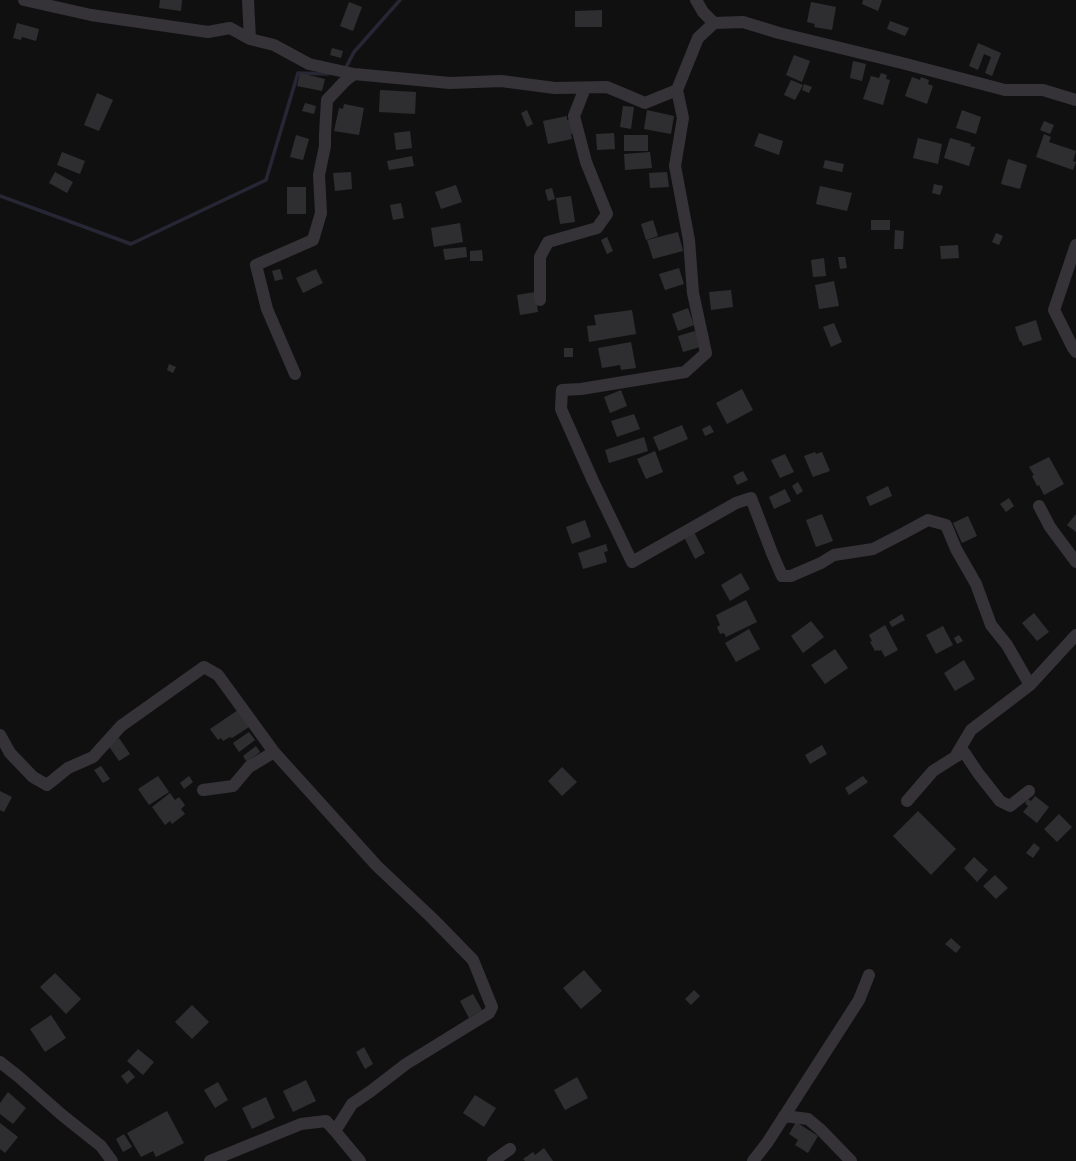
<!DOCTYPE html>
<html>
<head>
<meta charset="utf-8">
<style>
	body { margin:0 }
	canvas { display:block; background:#111011 }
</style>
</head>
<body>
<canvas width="1076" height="1161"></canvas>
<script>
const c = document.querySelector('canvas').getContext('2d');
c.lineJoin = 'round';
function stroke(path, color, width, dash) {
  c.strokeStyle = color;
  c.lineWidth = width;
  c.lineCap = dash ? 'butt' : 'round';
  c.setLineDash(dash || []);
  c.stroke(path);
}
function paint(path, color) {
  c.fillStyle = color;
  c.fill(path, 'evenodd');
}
stroke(new Path2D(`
	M345,69l9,-17 46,-52
	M0,196l131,48 135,-64 32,-107 30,1`), '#262635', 3.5);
paint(new Path2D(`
	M160,0h22l-1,11 -22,-3z
	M863,0h19l-4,11 -16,-7z
	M349,2l13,5 -9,24 -13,-5z
	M811,2l25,5 -4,23 -18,-3 1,-3 -8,-2z
	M602,10v17h-27v-16z
	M890,21l19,7 -4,8 -18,-7z
	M17,23l22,6 -3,12 -14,-4 -1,3 -8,-2z
	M978,43l23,10 -9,23 -7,-3 6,-16 -7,-3 -6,16 -9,-4z
	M332,48l11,3 -2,7 -11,-3z
	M794,55l16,6 -8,21 -16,-7z
	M853,61l13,3 -4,17 -12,-3z
	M300,73l25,6 -3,12 -25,-5z
	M881,73l6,2 -1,4 4,1 -7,25 -20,-6 8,-23 8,2z
	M912,77l8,3 1,-3 8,3 -1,4 5,2 -6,18 -22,-8z
	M791,80l12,5 -8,15 -11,-5z
	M804,84l8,3 -3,6 -7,-3z
	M380,90l36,2 -1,22 -36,-2z
	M97,93l16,7 -14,31 -15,-6z
	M305,103l11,3 -2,8 -12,-3z
	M344,104l20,4 -5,27 -25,-4 5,-23 4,1z
	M623,106l11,1 -3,22 -11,-2z
	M527,110l6,14 -6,3 -6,-14z
	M647,110l27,6 -3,18 -27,-5z
	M962,110l19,7 -5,17 -20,-6z
	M567,116v4l3,-1 3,15h-2l1,5 -24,5 -5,-23z
	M1044,121l10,4 -4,9 -10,-4z
	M410,131l2,17 -16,2 -2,-17z
	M614,133l1,16 -18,1 -1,-16z
	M759,133l24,8 -4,14 -25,-9z
	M1044,134l7,3 -2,5 27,9 -3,10 3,1 -3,8 -37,-13z
	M296,135l13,4 -6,21 -13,-3z
	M624,135h24v16h-24z
	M918,138l24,6 -4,20 -25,-6z
	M950,138l21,6 -1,2 5,1 -6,19 -25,-8z
	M62,152l23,9 -5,13 -23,-9z
	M650,152l2,16 -27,2 -1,-16z
	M412,156l2,10 -25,4 -2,-9z
	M1008,159l19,6 -7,24 -19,-5z
	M825,160l19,4 -2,8 -19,-4z
	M55,172l18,10 -6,11 -18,-10z
	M351,172l1,17 -17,2 -2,-18z
	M667,172l2,15 -19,1 -1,-15z
	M934,184l9,2 -3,9 -8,-2z
	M456,185l6,17 -21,7 -6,-17z
	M820,186l32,7 -5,18 -31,-7z
	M287,187h19v27h-19z
	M552,188l3,11 -7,2 -3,-11z
	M571,196l4,26 -15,2 -4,-26z
	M401,203l3,15 -11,2 -3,-15z
	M653,220l5,16 -12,4 -5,-16z
	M871,220h19v10h-19z
	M460,223l3,19 -29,5 -3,-19z
	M895,230l9,1 -1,18h-9z
	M678,232l5,19 -30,8 -6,-19z
	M996,233l7,3 -4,9 -7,-3z
	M607,237l6,14 -6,3 -6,-14z
	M958,245l1,13 -18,1 -1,-13z
	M466,247l1,10 -22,3 -2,-11z
	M482,250l1,11h-13v-10z
	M838,257h7l2,11 -7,1z
	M824,258l2,18 -13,1 -2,-17z
	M679,268l5,16 -19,6 -6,-16z
	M280,269l3,10 -8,2 -3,-10z
	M316,269l7,14 -20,10 -7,-15z
	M834,281l5,25 -20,3 -4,-24z
	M731,290l2,17 -22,3 -2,-18z
	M535,292l3,20 -18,3 -3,-20z
	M688,308l6,17 -16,6 -6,-17z
	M632,310l4,24 -47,8 -2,-16 9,-1 -2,-10z
	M1036,320l6,20 -19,6 -2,-5 -1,1 -5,-15z
	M834,323l8,19 -11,5 -8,-20z
	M695,331l5,16 -17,5 -5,-16z
	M631,342l5,26 -15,2 -1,-5 -18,3 -4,-20z
	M564,348h9v9h-9z
	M169,364l7,3 -3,6 -6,-3z
	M742,389l11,21 -26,14 -11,-21z
	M621,390l6,16 -17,7 -6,-16z
	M634,414l6,15 -23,8 -6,-16z
	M682,425l6,14 -29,12 -6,-14z
	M710,425l4,7 -9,4 -3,-7z
	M644,437l4,14 -39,12 -4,-13z
	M655,451l8,21 -17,7 -9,-20z
	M815,452l1,2 6,-2 8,19 -17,6 -9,-21z
	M785,454l9,18 -14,6 -9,-18z
	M1049,457l15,27 -20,11 -5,-10 -2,1 -5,-10 2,-1 -5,-8z
	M743,471l5,9 -11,5 -4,-9z
	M798,482l5,9 -6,4 -5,-9z
	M888,486l4,10 -22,10 -4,-9z
	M785,489l6,12 -17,8 -5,-12z
	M1009,498l5,8 -8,6 -6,-8z
	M822,514l11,27 -17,6 -10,-27z
	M1076,514v18l-9,-7z
	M968,516l9,20 -15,7 -9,-20z
	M585,520l6,17 -19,7 -6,-17z
	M694,532l11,21 -10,6 -11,-22z
	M606,544l2,7 -4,1 3,10 -24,7 -5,-16z
	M741,573l9,16 -20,12 -9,-16z
	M746,600l11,22 -31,15 -2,-4 -4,1 -3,-7 3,-2 -4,-10z
	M1034,613l15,19 -12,9 -15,-18z
	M902,614l3,6 -13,7 -3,-5z
	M811,621l13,16 -21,16 -12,-17z
	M885,625l13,25 -13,7 -4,-7 -2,1 -1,-1 -3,1 -5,-9 2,-1 -3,-6z
	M943,626l10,19 -17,9 -10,-19z
	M749,629l11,20 -24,13 -11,-19z
	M959,635l4,6 -6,3 -3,-6z
	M835,649l13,19 -23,16 -14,-19z
	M964,660l11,19 -20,12 -11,-18z
	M238,710l11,17 -17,11 -2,-1 -7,4 -2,-3 -3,2 -8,-11z
	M249,732l6,8 -16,12 -6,-9z
	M119,738l11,16 -11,7 -11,-16z
	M822,745l5,9 -17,10 -5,-9z
	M256,746l4,6 -13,10 -4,-6z
	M101,766l9,13 -7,4 -9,-13z
	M562,767l15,15 -15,14 -14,-15z
	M158,776l11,16 -20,13 -11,-16z
	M189,776l4,6 -9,7 -4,-6z
	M863,776l5,6 -19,13 -4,-7z
	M0,791l12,6 -8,15 -4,-2z
	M170,793l5,7 4,-3 6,8 -4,4 4,5 -13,10 -2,-3 -5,4 -13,-18z
	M1035,796l14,11 -12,16 -14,-11 5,-6 -3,-3 3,-4 3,2z
	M918,811l38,38 -25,26 -38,-39z
	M1059,814l13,13 -15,15 -13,-13z
	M1034,843l6,5 -7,10 -7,-5z
	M974,857l14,13 -11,12 -13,-14z
	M995,875l13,13 -12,11 -13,-13z
	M951,938l10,9 -5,6 -11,-9z
	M584,970l18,21 -21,18 -18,-21z
	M55,973l26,26 -15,15 -26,-27z
	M694,990l6,6 -9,9 -6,-6z
	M473,994l9,16 -13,8 -9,-17z
	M192,1005l17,17 -17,17 -17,-17z
	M51,1015l15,23 -21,14 -15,-23z
	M364,1047l9,17 -8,5 -9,-17z
	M138,1049l16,13 -11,13 -16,-14z
	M129,1070l6,7 -8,7 -6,-8z
	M577,1077l11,21 -23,12 -11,-20z
	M306,1080l10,21 -23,11 -10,-21z
	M218,1082l10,18 -13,8 -11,-18z
	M8,1092l18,16 -13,16 -13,-10v-11z
	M475,1095l21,13 -12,19 -21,-14z
	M266,1097l9,21 -23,11 -10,-21z
	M167,1111l17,32 -28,14 -3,-6 -12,6 -14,-24z
	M796,1122l22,14 -10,17 -13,-8 3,-5 -9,-6z
	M0,1123l18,14 -13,16 -5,-4z
	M124,1134l8,13 -9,5 -7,-13z
	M544,1148l9,13h-28l-2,-2 10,-7 2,3z`), '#2e2d30');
stroke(new Path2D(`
	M24,0l67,15 117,17 22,-4 20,11 24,6 35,19 45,10 96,9 51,-2 54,7 52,-1 38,16 32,-13 21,-52 16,-15
	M248,0l2,39
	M696,0l7,12 11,11 29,-1 36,11 123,30 103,27h38l33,10
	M677,90l6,28 -8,48 14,74 4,53 13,60 -21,19 -104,17 -19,1 -1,19 32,72 39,81 104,-59 15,-5 21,55 10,23h9l30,-13 13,-8 39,-6 31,-16 24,-13 18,5 10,24 20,35 15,41 16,20 23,40
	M1076,245l-22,65 19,38 3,4
	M540,300v-43l8,-15 49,-14 10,-14 -21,-52 -12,-46 11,-28
	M295,374l-28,-65 -11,-44 57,-25 8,-27 -2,-38 6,-29v-11l2,-35 18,-19 9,-7
	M1039,506l11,21 26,35
	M0,735l10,18 23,24 14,8 21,-17 25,-11 28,-31 83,-59 14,8 56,77 103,114 56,53 40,41 19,47 -3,6 -10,6 -73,45 -35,27 -19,13 -17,27
	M955,757l9,-5 14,21 22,28 10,5 19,-15
	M203,790l30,-4 16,-19 25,-15
	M907,801l26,-30 22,-14 16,-27 59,-45 46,-50
	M0,1062l19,15 43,38 39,31 11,15
	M784,1116l24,3 12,10 31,32
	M210,1161l91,-37 25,-3 9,10 25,30
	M493,1161l17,-12
	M753,1161l14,-18 92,-143 10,-25`), '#353338', 12);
</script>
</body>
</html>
